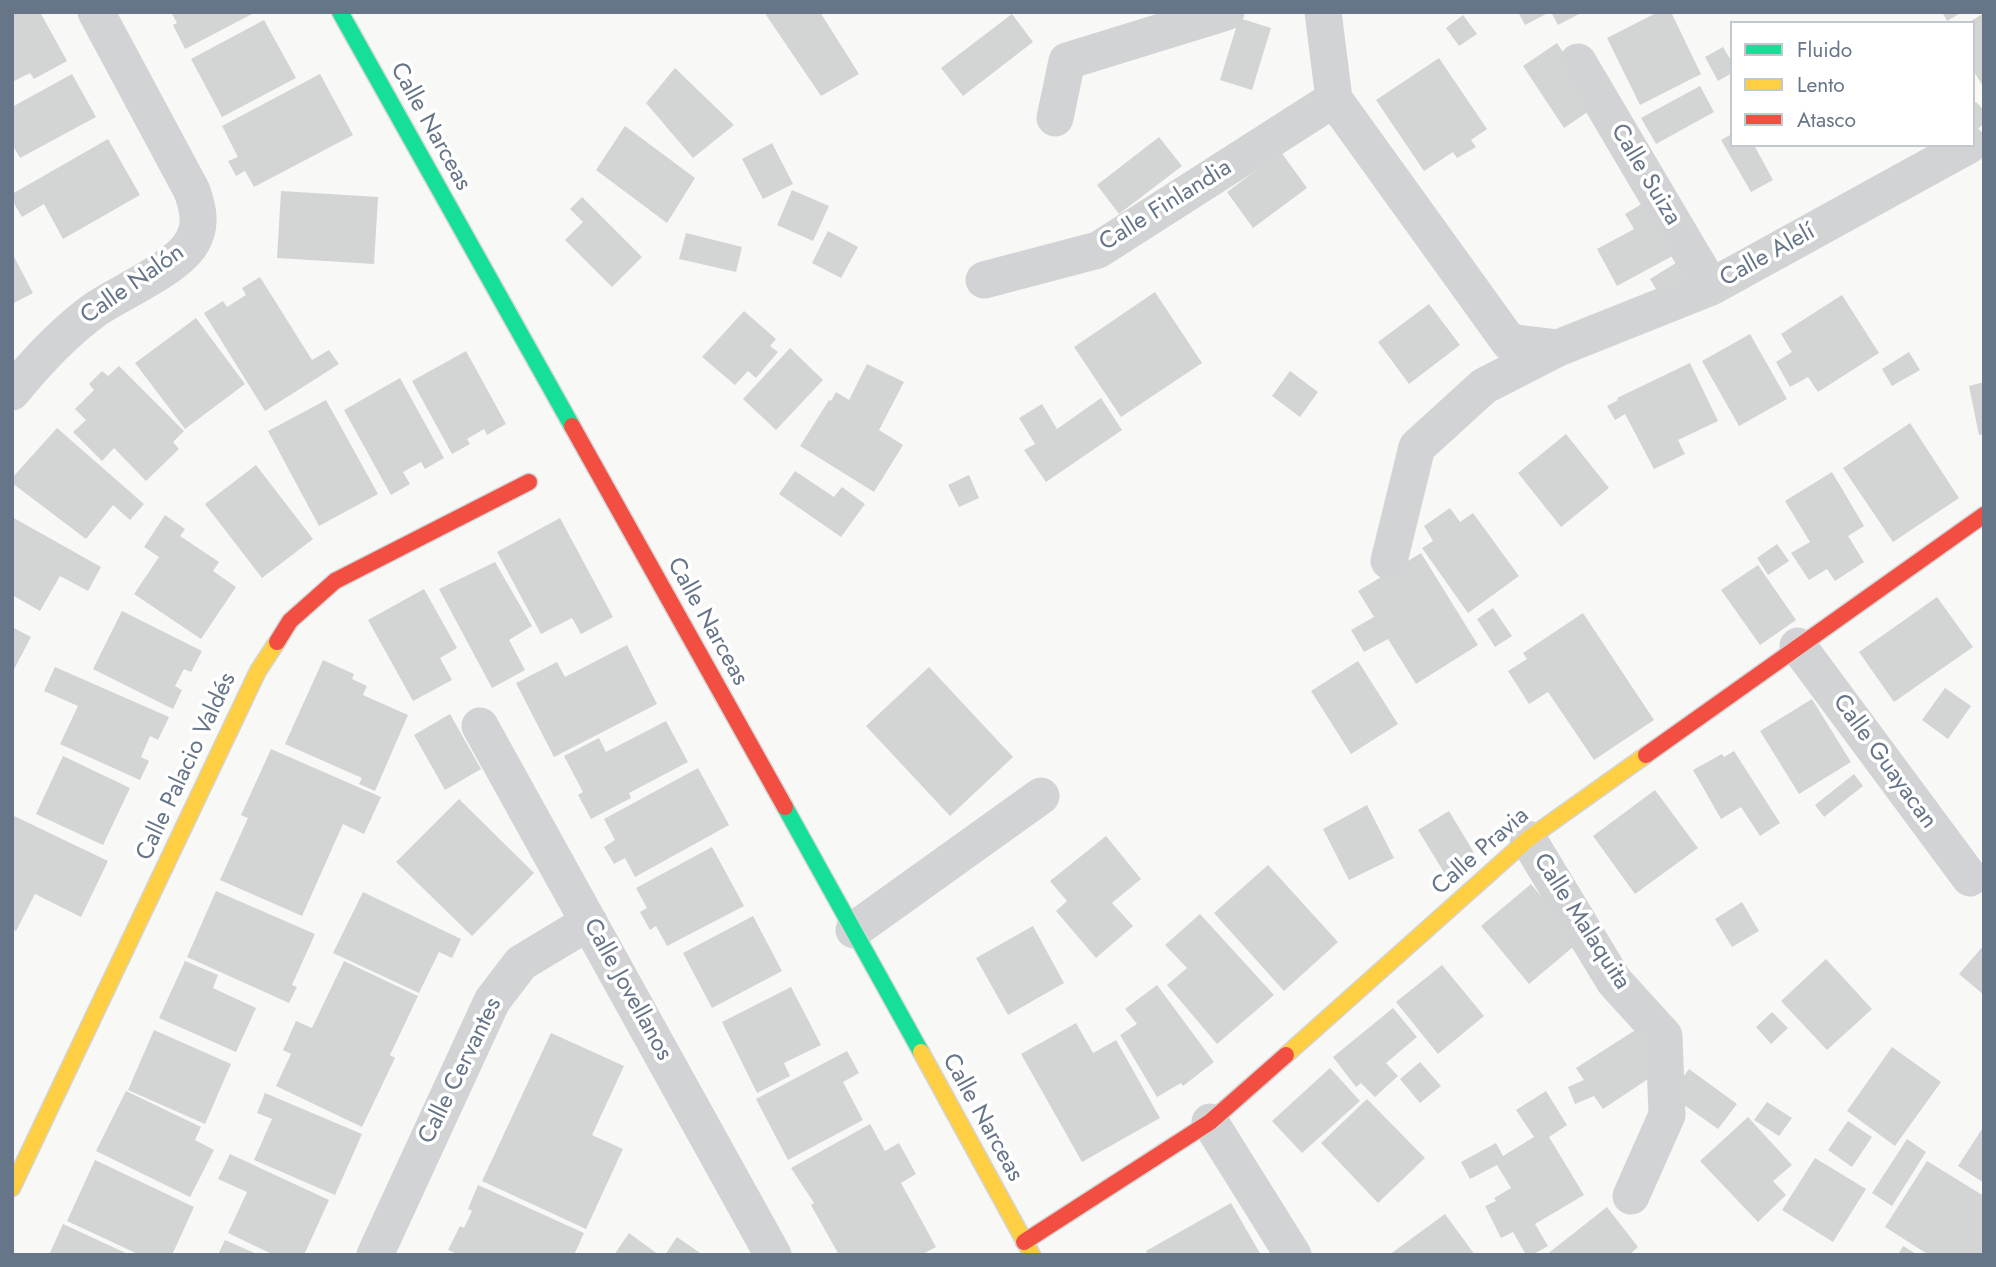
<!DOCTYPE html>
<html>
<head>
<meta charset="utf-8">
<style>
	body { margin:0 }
	#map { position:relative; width:1996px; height:1267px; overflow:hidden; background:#f8f8f7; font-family:Jost,sans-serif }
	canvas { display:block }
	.frame { position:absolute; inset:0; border:14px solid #677588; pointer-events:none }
	.legend { position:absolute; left:1730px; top:21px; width:245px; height:126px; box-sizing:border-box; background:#fff; border:2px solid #c2c8cf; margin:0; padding:9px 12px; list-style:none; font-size:21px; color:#677588 }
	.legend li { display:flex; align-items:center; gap:14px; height:35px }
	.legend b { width:35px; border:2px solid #c2c8cf }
</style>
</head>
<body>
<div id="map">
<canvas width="1996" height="1267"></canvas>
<div class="frame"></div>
<ul class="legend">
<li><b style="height:9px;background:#16e098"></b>Fluido</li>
<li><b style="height:9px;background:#ffcf43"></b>Lento</li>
<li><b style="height:9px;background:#f24e42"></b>Atasco</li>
</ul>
</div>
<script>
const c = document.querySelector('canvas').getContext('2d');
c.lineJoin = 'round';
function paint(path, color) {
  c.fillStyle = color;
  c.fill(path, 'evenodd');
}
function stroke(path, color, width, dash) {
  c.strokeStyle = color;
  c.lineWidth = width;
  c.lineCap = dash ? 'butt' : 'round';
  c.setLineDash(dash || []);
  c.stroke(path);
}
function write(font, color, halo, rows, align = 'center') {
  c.font = font + ' Jost,sans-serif';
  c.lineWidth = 7;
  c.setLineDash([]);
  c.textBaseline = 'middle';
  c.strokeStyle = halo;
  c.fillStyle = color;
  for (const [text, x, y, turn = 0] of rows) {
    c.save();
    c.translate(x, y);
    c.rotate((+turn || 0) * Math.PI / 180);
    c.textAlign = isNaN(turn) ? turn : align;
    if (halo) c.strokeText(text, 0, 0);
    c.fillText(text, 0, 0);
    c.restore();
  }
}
paint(new Path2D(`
	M12,12h28l27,49 -33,18 -4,-6 -18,9z
	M171,12h85l-71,37 -12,-24 4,-2z
	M764,12h56l39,62 -38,22z
	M1518,12h32l-25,13z
	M1551,12h32l-25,13z
	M1658,12h13l30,62 -61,31 -33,-67z
	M1942,12h20l-15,9z
	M1984,13v75l-11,-18v-47h-5z
	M1012,14l21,28 -70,54 -22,-28z
	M1463,15l14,19 -18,12 -13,-18z
	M1239,18l32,10 -19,62 -32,-10z
	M264,20l32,58 -74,39 -31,-58z
	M1557,43l41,62 -34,23 -41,-62z
	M1723,47l9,15v11l-14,8 -13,-24z
	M1439,58l48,71 -16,11 5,7 -19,11 -4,-6 -29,19 -48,-71z
	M675,68l59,57 -41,33 -47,-55z
	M72,74l24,43 -76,41 -8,-14v-37z
	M320,74l33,61 -99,52 -9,-16 -9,5 -8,-15 10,-4 -16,-31z
	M1700,86l14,26 -58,32 -15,-26z
	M1976,102l8,8v13l-11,11v-30z
	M625,126l70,52 -28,45 -71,-53z
	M1732,134v11h22l19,35 -22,12 -30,-52z
	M1159,137l23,29 -63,48 -22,-29z
	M108,139l32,56 -77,44 -19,-35 -22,13 -10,-17v-6z
	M772,143l21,41 -30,15 -21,-40z
	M1281,152l26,36 -54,40 -26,-36z
	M792,190l37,16 -16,35 -36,-16z
	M281,191l97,6 -4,67 -97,-6z
	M582,197l60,60 -30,30 -47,-47 18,-18 -13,-13z
	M1650,199l26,55 -59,32 -20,-37 37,-20 -9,-15z
	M828,231l30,16 -17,31 -29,-15z
	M686,233l56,14 -6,25 -57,-13z
	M12,253l21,40 -21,11z
	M1679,261l14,23 -30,17 -13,-22z
	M260,277l52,83 17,-10 10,14 -74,47 -61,-98 19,-12 4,6 19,-12 -4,-7z
	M1155,292l47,71 -81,54 -47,-70z
	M1842,295l37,58 -61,39 -10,-15 -18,10 -14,-25 16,-10 -11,-18z
	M1429,304l31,41 -51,39 -31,-42z
	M744,311l32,28 -6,7 8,6 -22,26 -8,-7 -13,14 -33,-28z
	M196,318l49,66 -60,45 -50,-66z
	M1750,334l37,65 -48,27 -37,-65z
	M790,348l33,32 -47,50 -33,-31z
	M466,351l40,73 -19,11 -3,-6 -17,10 3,5 -18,10 -40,-73z
	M1909,352l11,18 -28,16 -10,-17z
	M1690,363l28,58 -40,19 7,14 -31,15 -29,-55 -10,6 -8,-14 11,-6 -1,-2z
	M867,364l37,18 -25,48 24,15 -29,47 -74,-46 29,-46 2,1 5,-9 13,8z
	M119,366l65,65 -11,11 6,7 -33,32 -32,-33 -12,13 -29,-29 13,-12 -11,-11 19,-19 -5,-6 13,-13 6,5z
	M1290,371l28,21 -18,25 -28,-21z
	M400,378l44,80 -19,11 -4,-7 -18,10 7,12 -19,11 -47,-85z
	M1984,382v52l-5,1 -10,-49z
	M1101,398l21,32 -76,52 -22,-32 11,-6 -16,-26 23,-14 15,25z
	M326,400l52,94 -59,32 -51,-95z
	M1910,423l49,75 -66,44 -50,-74z
	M57,428l87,76 -14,16 -17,-15 -27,34 -74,-56v-5z
	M1566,434l43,54 -48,39 -43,-54z
	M256,465l57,74 -51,39 -57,-74z
	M795,471l39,26 8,-10 23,17 -24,33 -62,-43z
	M1832,472l32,54 -16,10 16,26 -29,19 -8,-12 -18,11 -18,-27 19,-11 -25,-41z
	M969,475l10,23 -20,9 -11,-22z
	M1450,508l10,14 13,-9 46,63 -51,37 -46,-65 11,-7 -9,-15z
	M165,515l20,14 -5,7 39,26 -6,9 23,16 -35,52 -67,-45 25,-37 -15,-10z
	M12,517l89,50 -13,24 -28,-15 -20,35 -28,-16z
	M560,518l53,99 -32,17 -9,-16 -31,16 -44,-82z
	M1777,544l12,17 -21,14 -11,-17z
	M1421,553l57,92 -62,39 -28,-45 -24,13 -13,-22 23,-13 -16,-26z
	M495,562l37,64 -23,14 16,30 -33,18 -53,-99z
	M1758,565l38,55 -36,25 -39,-55z
	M424,589l33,59 -17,10 12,22 -39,21 -45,-81z
	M1937,597l36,50 -79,55 -35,-50z
	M1493,608l19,28 -17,11 -18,-28z
	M122,611l80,40 -11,21 -7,-3 -9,17 7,4 -9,19 -80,-40z
	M1583,613l71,107 -60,40 -46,-68 -19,12 -21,-33 19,-12 -4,-6z
	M12,627l19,10 -19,36z
	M627,645l30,59 -103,53 -38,-74 41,-21 8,15z
	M323,660l31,14 -2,5 15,7 -4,9 45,20 -33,76 -16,-7 3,-6 -77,-34z
	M1358,661l40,63 -47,30 -40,-63z
	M55,667l114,50 -11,23 -8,-4 -9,21 8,4 -9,19 -80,-36 18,-38 -34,-15z
	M929,667l84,90 -63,59 -84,-90z
	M1945,688l26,18 -23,33 -26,-19z
	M1812,699l39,63 -52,32 -39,-63z
	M450,714l31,55 -36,21 -31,-55z
	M666,721l22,41 -59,31 2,5 -40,21 -13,-24 5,-3 -19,-36 35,-18 7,14z
	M271,749l110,48 -17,37 -21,-10 -41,92 -82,-36 28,-62 -7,-3z
	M1734,751l46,72 -20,13 -19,-29 -20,12 -28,-49 29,-16 2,3z
	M63,756l67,32 -27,57 -67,-31z
	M698,768l31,57 -94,52 -10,-19 -11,6 -10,-17 11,-7 -11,-21z
	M1854,774l9,12 -39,31 -9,-12z
	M1655,790l43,58 -63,46 -42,-58z
	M459,799l75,74 -62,63 -76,-74z
	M1367,805l27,53 -45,22 -26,-51z
	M1449,811l27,45 -31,18 -27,-44z
	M12,815l96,46 -27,56 -46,-23 -19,37 -4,-2z
	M1106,836l35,43 -29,24 21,23 -37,32 -40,-47 11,-10 -17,-20z
	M712,847l32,59 -77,40 -11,-20 -6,4 -10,-18 7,-4 -11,-20z
	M1268,865l70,77 -54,49 -70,-78z
	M1531,884l48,58 -50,42 -48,-58z
	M216,891l99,43 -23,51 5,2 -8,16 -102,-46z
	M363,892l98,47 -9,19 -13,-6 -20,41 -86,-40z
	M1742,902l17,29 -27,16 -17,-28z
	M1200,914l74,81 -57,49 -50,-59 20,-17 -22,-23z
	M753,916l29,55 -70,37 -29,-55z
	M1033,926l31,57 -56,32 -32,-57z
	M1984,945v50l-25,-21z
	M1826,959l46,50 -45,41 -46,-49z
	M185,961l33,14 -5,13 43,20 -20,44 -77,-34z
	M344,961l74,35 -28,59 5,3 -33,69 -86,-41 15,-32 -8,-4 13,-29 16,7z
	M1442,965l42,51 -46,38 -42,-52z
	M1157,985l57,77 -31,24 -2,-3 -24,14 -37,-62 17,-11 -12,-15z
	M791,987l30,58 -37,18 6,13 -33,17 -35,-71z
	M1393,1008l24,29 -31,26 12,13 -23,21 -14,-14 -5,4 -23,-30z
	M1772,1012l16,16 -17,16 -15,-17z
	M1076,1023l17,30 23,-13 44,78 -78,44 -61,-108z
	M1637,1029l26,40 -60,40 -9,-13 -19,8 -7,-17 16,-7 -8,-12z
	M154,1030l77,34 -26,60 -77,-34z
	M551,1033l73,33 -32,69 31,14 -37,80 -104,-48z
	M1892,1047l49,35 -46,64 -48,-35z
	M847,1051l12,22 -16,9 20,38 -75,40 -32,-61z
	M1420,1062l21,24 -21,17 -20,-24z
	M1330,1068l30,33 -58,52 -30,-32z
	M1689,1069l48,35 -19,25 -48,-34z
	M126,1091l75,36 -6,13 19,10 -24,47 -94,-46z
	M1546,1091l21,34 -18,12 35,58 -49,29 13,22 -16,9h-6l-13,-23 -12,6 -16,-32 11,-5 -2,-3 17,-10 -14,-23 -27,14 -9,-17 35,-19 7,13 31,-19 -18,-27z
	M265,1093l97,41 -27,61 -81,-35 18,-41 -15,-6z
	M1367,1099l58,59 -47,45 -57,-60z
	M1767,1102l25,16 -13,18 -25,-16z
	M1748,1117l44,48 -19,16 13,14 -28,27 -58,-61z
	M1848,1121l24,16 -20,30 -24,-17z
	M870,1124l15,27 14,-8 17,31 -15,9 35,64 -15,8h-82l-28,-50 3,-2 -23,-35z
	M1984,1126v57l-26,-17z
	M1907,1139l19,13 -34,54 -20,-13z
	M230,1154l99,46 -25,55h-30l-46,-22 19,-41 -29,-13z
	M1815,1158l51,31 -33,53 -51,-32z
	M95,1160l99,47 -22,48h-32l-73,-34z
	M1927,1161l57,35v52l-4,7h-51l-44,-28z
	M478,1185l106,48 -10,22h-114l-12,-5 12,-24 4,2 8,-17 -4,-2z
	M1231,1203l30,52h-113l-2,-4z
	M1607,1207l31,40 -9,8h-83z
	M1445,1214l30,41h-86z
	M63,1224l67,31h-81z
	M629,1233l30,22h-45z
	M677,1237l26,18h-38z
	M225,1240l34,15h-41z
	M1903,1246l15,9h-20z`), '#d3d4d4');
const fast = new Path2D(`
	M340,12l232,414
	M785,807l136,245`);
const slow = new Path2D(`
	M921,1052l111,203
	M1286,1055l242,-216 118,-84
	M12,1188l246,-517 19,-29`);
const jam = new Path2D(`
	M572,426l213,381
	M277,642l13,-21 45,-40 194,-99
	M1646,755l338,-240
	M1024,1242l186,-120 76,-67`);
stroke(fast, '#d3d5d6', 19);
stroke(slow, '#d3d5d6', 19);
stroke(jam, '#d3d5d6', 19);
stroke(new Path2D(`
	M1323,12l11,87 175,243 49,6
	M1578,62l133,225
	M1055,118l12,-57 159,-49
	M984,280l114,-30 236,-151
	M12,392c25,-31 52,-60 84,-83 25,-17 82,-41 96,-67 10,-17 6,-34 0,-51l-96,-179
	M1389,561l28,-114 67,-61 74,-38 153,-61 258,-142
	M1798,646l172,232
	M480,726l293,529
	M1528,839l86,142 50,55 3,79 -36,81
	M854,930l187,-134
	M1210,1122l83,133
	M375,1255l117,-254 29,-38 68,-41`), '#d2d3d4', 37);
stroke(fast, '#16e098', 16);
stroke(slow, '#ffcf43', 16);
stroke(jam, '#f24e42', 16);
write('24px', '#677588', '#fff', [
	["Calle Narceas",430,127,61],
	["Calle Suiza",1645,175,59],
	["Calle Finlandia",1166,206,-32],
	["Calle Alelí",1768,256,-29],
	["Calle Nalón",133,285,-35],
	["Calle Narceas",707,622,61],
	["Calle Guayacan",1884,762,54],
	["Calle Palacio Valdés",187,767,-65],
	["Calle Pravia",1481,852,-41],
	["Calle Malaquita",1581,922,57],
	["Calle Jovellanos",627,990,61],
	["Calle Cervantes",461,1071,-64],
	["Calle Narceas",982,1118,61]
]);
</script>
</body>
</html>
